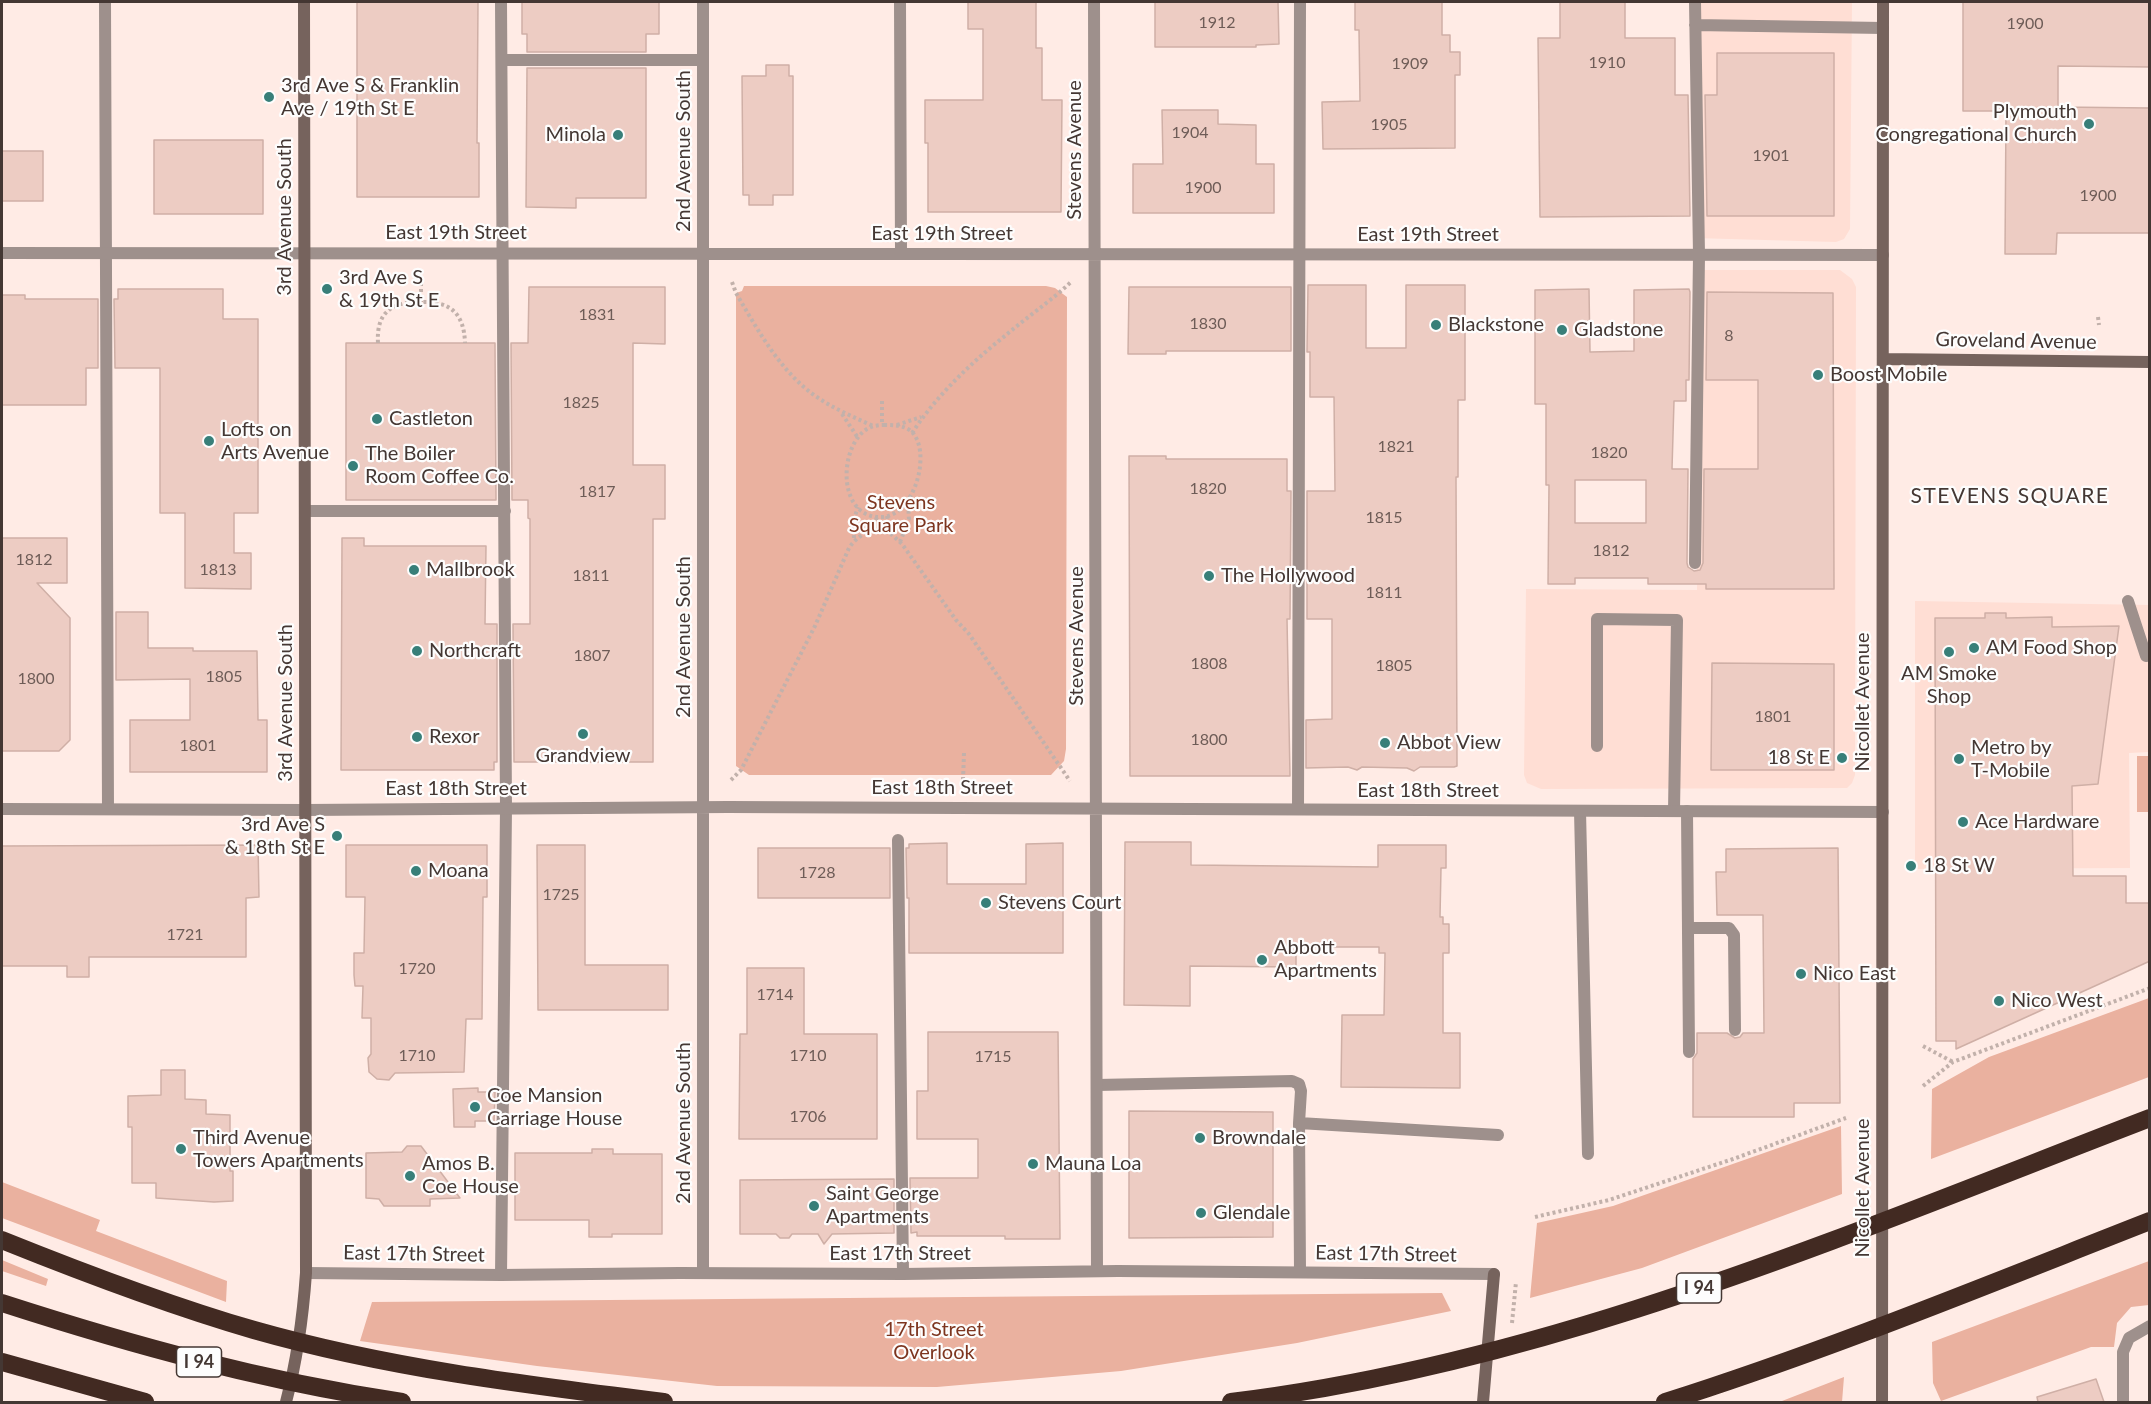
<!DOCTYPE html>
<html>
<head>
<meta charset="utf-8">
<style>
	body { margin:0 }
	#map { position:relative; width:2151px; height:1404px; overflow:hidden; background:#ffebe5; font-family:Lato,sans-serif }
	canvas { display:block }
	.frame { position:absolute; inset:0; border:3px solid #443733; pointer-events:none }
</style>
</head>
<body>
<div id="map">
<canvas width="2151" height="1404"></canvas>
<div class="frame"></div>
</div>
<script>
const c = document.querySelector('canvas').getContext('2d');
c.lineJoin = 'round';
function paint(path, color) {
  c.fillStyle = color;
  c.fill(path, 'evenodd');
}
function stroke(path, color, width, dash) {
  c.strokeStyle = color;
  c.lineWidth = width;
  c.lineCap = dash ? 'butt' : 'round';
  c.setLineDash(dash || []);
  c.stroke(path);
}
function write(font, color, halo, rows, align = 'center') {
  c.font = font + ' Lato,sans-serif';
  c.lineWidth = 4.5;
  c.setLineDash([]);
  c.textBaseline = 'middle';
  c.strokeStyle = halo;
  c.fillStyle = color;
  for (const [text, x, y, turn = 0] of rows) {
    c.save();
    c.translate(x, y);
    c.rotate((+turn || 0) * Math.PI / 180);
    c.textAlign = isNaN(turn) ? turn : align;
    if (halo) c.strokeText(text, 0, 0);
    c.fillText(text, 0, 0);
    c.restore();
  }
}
paint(new Path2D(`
	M1693,2h159l-2,227 -6,10 -8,3 -142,-4z
	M1699,270h141l12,9 4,8 -1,488 -3,8 -5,5 -306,1 -14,-6 -3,-8 2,-186 171,1z
	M1915,601l234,4v147l-20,1 1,115 -215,1z`), '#ffded4');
paint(new Path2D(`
	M744,286h302l9,2 12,9 -1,452 -2,12 -13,14h-302l-13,-9v-473l6,-2z
	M2137,756h12v56h-12z
	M2149,998v79l-218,82 1,-70 57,-32z
	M1841,1126l1,68 -200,74 -112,30 7,-75 76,-17z
	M2,1182l98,38 -4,11 131,50 -1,21 -224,-84z
	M2,1260l46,19 -2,7 -44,-15z
	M2149,1261v44l-18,2 -14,16 -3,24h-23l-150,54 -8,-18 -1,-41z
	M1442,1293l9,18 -154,32 -176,28 -184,16 -220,-1 -180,-20 -177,-25 12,-39z
	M1844,1377l-2,25h-64l4,-1z`), '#eab19f');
const building = new Path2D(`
	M357,2h121l-1,141h2v54h-122z
	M522,2h137v32h-13v18h-119v-18h-5z
	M968,2h68v46h6v52h20l-1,112h-133v-69h-3v-43h58v-71h-15z
	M1155,2h123l1,42 -23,1v2h-101z
	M1355,2h87v33h8v17h10v23h-5v73l-132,1 -1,-47 38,-1 -1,-71h-4z
	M1560,2h65v36h50v57h13l2,121 -150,1 -2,-179h22z
	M1963,2h187v65l-92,-1v41l92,1v125h-93l-1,21h-51l1,-143h-43z
	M1717,53h117v163h-127l-2,-121h12z
	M766,65h23v11h4v119h-20v10h-24v-10h-6l-1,-119h24z
	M527,68h119v130h-70v10l-50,-1z
	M1162,110h56v14l38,1v39h18v49h-141v-49h30z
	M154,140h109v74h-109z
	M2,151h41v50h-41z
	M1308,285h58v63h40v-63h59v115h-7v77h-2l1,289 -3,1h-34l-6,4 -7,-3 -45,-1 -5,3 -9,-3 -42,1v-48l26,-1v-100h-25v-128h28l-1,-94h-24v-45h-3z
	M529,287h136v57l-32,-1v122h32v54h-12v243h-139l-1,-138h17v-105l-2,-1v-18h-16l-1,-157h17z
	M1129,287h162v64h-125v3h-38z
	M118,289h105v30h35v194h-24v40h17v36l-66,-1v-75h-25v-145h-45l-1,-69h4z
	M1589,289l1,63 44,-1v-61l55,-1 1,3 -1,88h-3v21h-12l-2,68h16l-1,94 1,4 6,4 6,-1 3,-7 1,-94h54v-89h-52l1,-88 126,1 1,296h-128v-5h-58v-6h-73v6h-27l1,-99h-3v-81h-11v-114zM1575,480h71v43h-71z
	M2,295h23v4h73v69h-12v37h-84z
	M346,343h149l1,157h-150z
	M1129,456h37v3h121v32h4l-1,128h-3l3,157h-160z
	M2,538h65v45h-30l33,35v122l-11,11h-57z
	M342,538h22v8h122l-1,78h12v138h-3v8h-153z
	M116,612h32v36h45v3h64l1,69h9v52h-137v-52h60v-41l-74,1z
	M1985,613h21v5l46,-1v10l67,-1 -21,158 -26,2 1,90h53v27h24v58l-194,88v-8h-20l-1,-423h50z
	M1712,663l122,1v106h-123z
	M1125,842h66v23l187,2v-22h68v23h-5l-1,49h3v7h6v29h-6v80h17v55l-119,-1 1,-72h42l1,-62h-6v-6h-83v20l-106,-1v40l-66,-1z
	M947,843v41h79v-40l37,-1v110h-154v-55h-2l-1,-50h3v-4z
	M258,845l1,52 -13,1v59h-157v20h-22v-11h-65v-120z
	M346,845h141v52h-4l-1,122h-16l-2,53 -69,1 -6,7 -12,-1 -8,-7 -1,-14 3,-4v-36h-9l1,-32h-8l-1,-11v-22h10l1,-56h-19z
	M537,845h48v120h83v45h-130z
	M758,848h132v50h-132z
	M1838,848l2,255h-46v14h-101v-58l4,-6v-20h30l8,5 5,-1 3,-4h21l-1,-118h-46l-1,-43h10v-23z
	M747,968h57v66h73v105h-138l1,-105h7z
	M928,1032h130l2,207h-55v-3h-88v-4l-6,1 -1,-55h68v-39h-61v-48h11z
	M161,1070h24v29l21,1v14l24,1v56h3v30l-19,1 -58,-4v-15h-24v-56h-4v-31l33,-1z
	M478,1088v4h17l-1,29h-19v6h-21l-1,-38z
	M1129,1111l144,1v125l-144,1z
	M407,1146h14l39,52 -30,1v7h-46l-5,-7 -13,-1v-45l36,-1z
	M592,1149h21v5h49v80h-50v3h-23v-17h-74v-67h77z
	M894,1179v54l-62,1 -8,10 -6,-10h-26l-3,4h-9l-4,-4h-36v-54z
	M2096,1379l8,23h-66l-1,-5z`);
paint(building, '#edccc3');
stroke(building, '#cfafa6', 1.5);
stroke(new Path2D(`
	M732,282l4,11c23,39 47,84 87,108 16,10 33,17 50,25
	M421,283v19
	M2098,317l1,8
	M378,343c-2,-32 15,-41 43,-41 29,-1 43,11 44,41
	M882,401v24
	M842,414l16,24
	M884,425c10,0 19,0 27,6 21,19 5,83 -28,86 -46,3 -45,-70 -16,-88 5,-3 11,-4 17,-4z
	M897,425l24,-8
	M912,433c25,-38 59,-70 94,-98 21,-18 45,-34 65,-53
	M887,516l3,17 12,11 54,76 13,14 101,147
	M854,538l-1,-16 5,-15
	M900,542l9,-23 -1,-16
	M731,780l10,-10 74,-144 34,-78c8,-13 23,-16 28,-31
	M963,780l1,-27
	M1923,1046l30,16
	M1923,1086l30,-24 197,-74
	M1535,1217l74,-17 124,-41 113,-41
	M1512,1323l4,-41`), '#c2b1ab', 4, [3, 3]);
stroke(new Path2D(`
	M105,2l3,806
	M501,2l5,806 -5,467
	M900,2l1,251
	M1695,2l4,253 -4,308
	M1695,25l188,3
	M502,60h201
	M305,511h200
	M2128,601l18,55
	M1597,746v-127l80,1 -3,191
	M1298,809l2,-807
	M1580,811l8,343
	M1687,811l2,241
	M898,840l5,434
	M1688,928h41l5,7 1,95
	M1097,1085l195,-4 7,3 2,7 -2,32 1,149
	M1299,1123l199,12
	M2123,1402v-50l6,-14 21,-12`), '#9e908c', 12);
stroke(new Path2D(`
	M703,2v1271
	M1094,2l3,1269
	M2,253l1881,2
	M2,809l303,1 423,-3 1155,5
	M306,1273l195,2 178,-2 224,1 215,-3 376,3`), '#9e908c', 12);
stroke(new Path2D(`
	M1883,359l267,3
	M286,1402c11,-42 17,-86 20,-129l-2,-1271
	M1483,1402l11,-128
	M1882,1402l1,-1400`), '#76635d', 12);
stroke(new Path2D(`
	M2,1240c82,33 166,65 252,90 133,38 272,55 410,72
	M2,1303c133,43 261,78 400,99
	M2,1362l143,40
	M1231,1402c321,-39 619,-169 919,-284
	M1665,1402c164,-52 324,-118 485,-181`), '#422a22', 18);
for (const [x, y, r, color] of [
	[269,97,6,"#387f79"],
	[2089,124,6,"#387f79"],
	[618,135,6,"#387f79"],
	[327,289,6,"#387f79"],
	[1436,325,6,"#387f79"],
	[1562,330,6,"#387f79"],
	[1818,375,6,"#387f79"],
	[377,419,6,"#387f79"],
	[209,441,6,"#387f79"],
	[353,466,6,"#387f79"],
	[414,570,6,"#387f79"],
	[1209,576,6,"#387f79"],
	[1974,648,6,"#387f79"],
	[417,651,6,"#387f79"],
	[1949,652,6,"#387f79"],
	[583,734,6,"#387f79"],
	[417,737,6,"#387f79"],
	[1385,743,6,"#387f79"],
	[1842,758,6,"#387f79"],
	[1959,759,6,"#387f79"],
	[1963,822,6,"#387f79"],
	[337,836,6,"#387f79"],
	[1911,866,6,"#387f79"],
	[416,871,6,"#387f79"],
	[986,903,6,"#387f79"],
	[1262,960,6,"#387f79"],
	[1801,974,6,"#387f79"],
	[1999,1001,6,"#387f79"],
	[475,1107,6,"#387f79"],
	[1200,1138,6,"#387f79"],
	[181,1149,6,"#387f79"],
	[1033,1164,6,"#387f79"],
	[410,1176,6,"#387f79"],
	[814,1206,6,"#387f79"],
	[1201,1213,6,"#387f79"]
]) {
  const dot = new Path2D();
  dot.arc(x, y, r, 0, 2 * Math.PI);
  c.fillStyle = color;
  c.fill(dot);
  stroke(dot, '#fdfdfd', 2);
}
write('16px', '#6e5c57', null, [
	["1912",1217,23],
	["1900",2025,24],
	["1910",1607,63],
	["1909",1410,64],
	["1905",1389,125],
	["1904",1190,133],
	["1901",1771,156],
	["1900",1203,188],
	["1900",2098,196],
	["1831",597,315],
	["1830",1208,324],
	["8",1729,336],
	["1825",581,403],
	["1821",1396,447],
	["1820",1609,453],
	["1820",1208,489],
	["1817",597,492],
	["1815",1384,518],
	["1812",1611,551],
	["1812",34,560],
	["1813",218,570],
	["1811",591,576],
	["1811",1384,593],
	["1807",592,656],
	["1808",1209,664],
	["1805",1394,666],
	["1805",224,677],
	["1800",36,679],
	["1801",1773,717],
	["1800",1209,740],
	["1801",198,746],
	["1728",817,873],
	["1725",561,895],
	["1721",185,935],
	["1720",417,969],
	["1714",775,995],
	["1710",417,1056],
	["1710",808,1056],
	["1715",993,1057],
	["1706",808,1117]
]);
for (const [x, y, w] of [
	[1699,1288,45],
	[199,1362,45]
]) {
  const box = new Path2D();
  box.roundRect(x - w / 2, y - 15, w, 30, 4.5);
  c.fillStyle = '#fdfdfd';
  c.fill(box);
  stroke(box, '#443733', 1.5);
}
write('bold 18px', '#443733', null, [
	["I 94",1699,1288],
	["I 94",199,1362]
]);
write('20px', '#443733', '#fdfdfd', [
	["3rd Ave S & Franklin",281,86],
	["Ave / 19th St E",281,109],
	["Plymouth",2077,112,"right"],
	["Congregational Church",2077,135,"right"],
	["Minola",606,135,"right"],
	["3rd Ave S",339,278],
	["& 19th St E",339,301],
	["Blackstone",1448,325],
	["Gladstone",1574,330],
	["Boost Mobile",1830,375],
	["Castleton",389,419],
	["Lofts on",221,430],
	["Arts Avenue",221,453],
	["The Boiler",365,454],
	["Room Coffee Co.",365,477],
	["Mallbrook",426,570],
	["The Hollywood",1221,576],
	["AM Food Shop",1986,648],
	["Northcraft",429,651],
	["AM Smoke",1949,674,"center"],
	["Shop",1949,697,"center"],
	["Rexor",429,737],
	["Abbot View",1397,743],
	["Metro by",1971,748],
	["T-Mobile",1971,771],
	["Grandview",583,756,"center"],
	["18 St E",1830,758,"right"],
	["Ace Hardware",1975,822],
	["3rd Ave S",325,825,"right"],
	["& 18th St E",325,848,"right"],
	["18 St W",1923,866],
	["Moana",428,871],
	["Stevens Court",998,903],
	["Abbott",1274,948],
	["Apartments",1274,971],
	["Nico East",1813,974],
	["Nico West",2011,1001],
	["Coe Mansion",487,1096],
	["Carriage House",487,1119],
	["Third Avenue",193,1138],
	["Towers Apartments",193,1161],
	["Browndale",1212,1138],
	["Amos B.",422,1164],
	["Coe House",422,1187],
	["Mauna Loa",1045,1164],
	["Saint George",826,1194],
	["Apartments",826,1217],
	["Glendale",1213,1213]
], 'left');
write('20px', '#443733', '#fdfdfd', [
	["Stevens Avenue",1075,150,-90],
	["2nd Avenue South",684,151,-90],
	["3rd Avenue South",285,217,-90],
	["East 19th Street",456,233],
	["East 19th Street",942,234],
	["East 19th Street",1428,235],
	["Groveland Avenue",2016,341,1],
	["Stevens Avenue",1077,636,-90],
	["2nd Avenue South",684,637,-90],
	["Nicollet Avenue",1863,702,-90],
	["3rd Avenue South",286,703,-90],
	["East 18th Street",942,788],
	["East 18th Street",456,789],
	["East 18th Street",1428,791],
	["2nd Avenue South",684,1123,-90],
	["Nicollet Avenue",1863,1188,-90],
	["East 17th Street",414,1254,1],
	["East 17th Street",900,1254],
	["East 17th Street",1386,1254,1]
]);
write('20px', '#7d351f', '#fdfdfd', [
	["Stevens",901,503],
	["Square Park",901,526],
	["17th Street",934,1330],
	["Overlook",934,1353]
]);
c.letterSpacing = '1.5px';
write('21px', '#443733', '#fdfdfd', [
	["STEVENS SQUARE",2010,496]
]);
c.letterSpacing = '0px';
</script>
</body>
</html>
